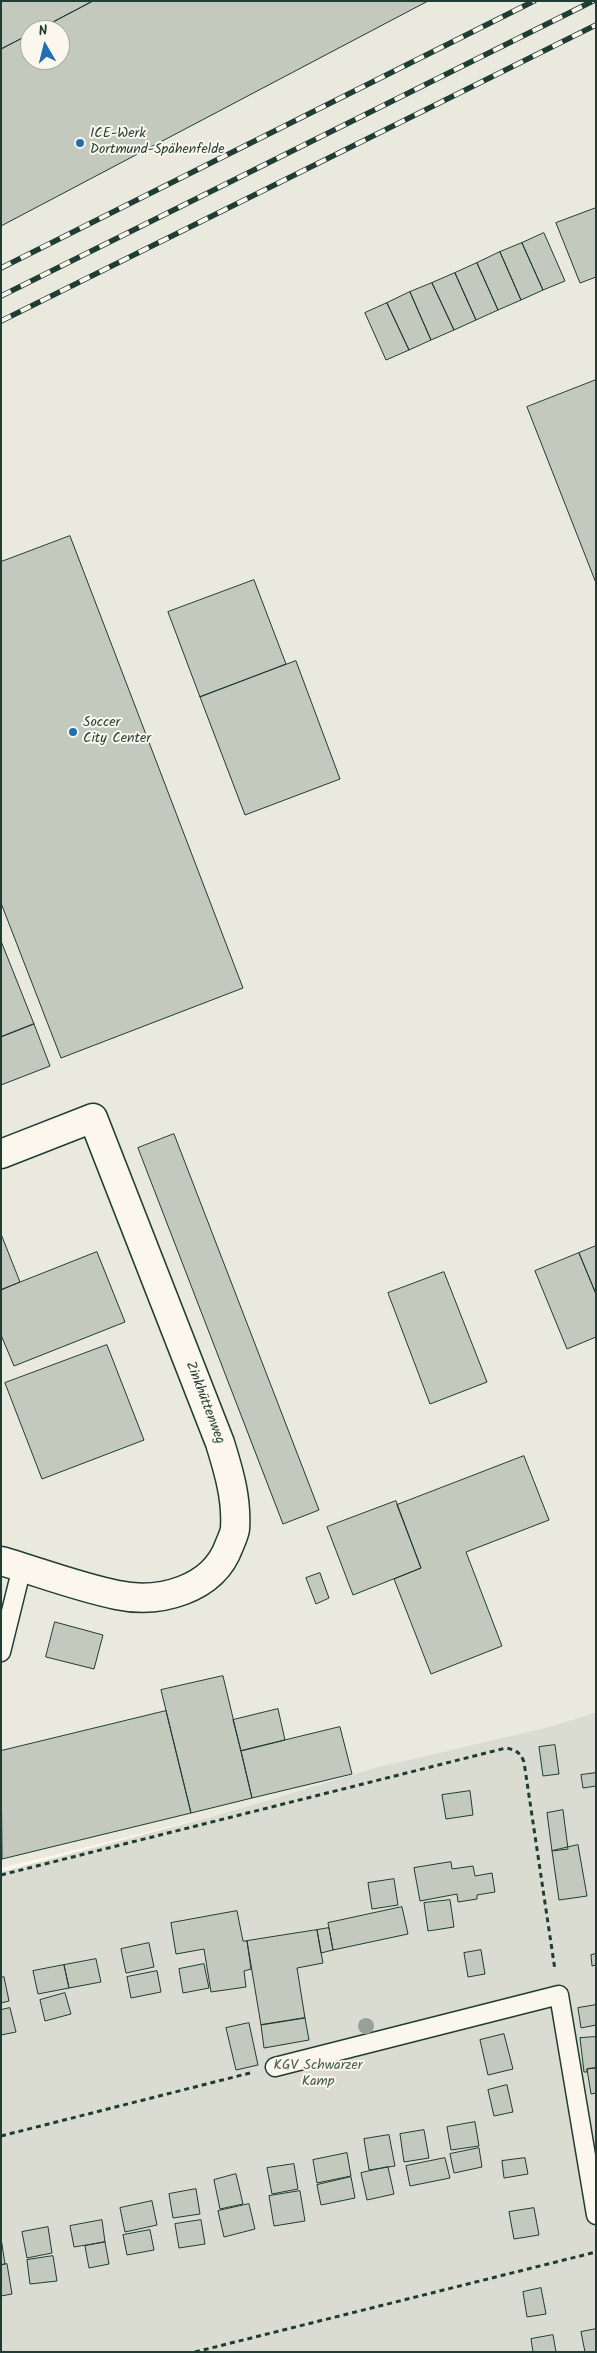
<!DOCTYPE html>
<html>
<head>
<meta charset="utf-8">
<style>
	body { margin:0 }
	#map { position:relative; width:597px; height:2353px; overflow:hidden; background:#fbf7ec; font-family:Kalam,sans-serif }
	canvas { display:block }
	.frame { position:absolute; inset:0; border:2px solid #1f3d34; pointer-events:none }
	.north { position:absolute; left:20px; top:20px; width:50px; height:50px; box-sizing:border-box; background:#fbf7ec; border:1px solid #a3ada2; border-radius:50%; rotate:352deg; font-size:14px; font-weight:700; line-height:20px; text-align:center; color:#1f3d34 }
	.north::after { content:''; display:block; margin:auto; width:18px; height:22px; background:#1f6fb2; clip-path:polygon(50% 0,100% 100%,50% 72%,0 100%) }
</style>
</head>
<body>
<div id="map">
<canvas width="597" height="2353"></canvas>
<div class="frame"></div>
<div class="north">N</div>
</div>
<script>
const c = document.querySelector('canvas').getContext('2d');
c.lineJoin = 'round';
function paint(path, color) {
  c.fillStyle = color;
  c.fill(path, 'evenodd');
}
function stroke(path, color, width, dash) {
  c.strokeStyle = color;
  c.lineWidth = width;
  c.lineCap = dash ? 'butt' : 'round';
  c.setLineDash(dash || []);
  c.stroke(path);
}
function write(font, color, halo, rows, align = 'center') {
  c.font = font + ' Kalam,sans-serif';
  c.lineWidth = 4;
  c.setLineDash([]);
  c.textBaseline = 'middle';
  c.strokeStyle = halo;
  c.fillStyle = color;
  for (const [text, x, y, turn = 0] of rows) {
    c.save();
    c.translate(x, y);
    c.rotate((+turn || 0) * Math.PI / 180);
    c.textAlign = isNaN(turn) ? turn : align;
    if (halo) c.strokeText(text, 0, 0);
    c.fillText(text, 0, 0);
    c.restore();
  }
}
paint(new Path2D(`
	M1,1h595v1711l-43,14 -175,41 -156,47 -221,54zM30,30h30v30h-30z`), '#eae9de');
paint(new Path2D(`
	M596,1712v640h-595v-480l221,-58 156,-47 175,-41z`), '#dbdcd1');
const building = new Path2D(`
	M1,1h92l-55,29h-8v4l-29,15z
	M93,1h335l-427,225v-177l29,-15v26h30v-30h-22z
	M596,208v69l-16,6 -24,-60z
	M544,233l21,48 -22,9 -21,-47z
	M522,243l21,47 -22,10 -21,-48z
	M500,252l21,48 -23,10 -21,-47z
	M477,263l21,47 -22,10 -21,-47z
	M455,273l21,47 -22,10 -22,-47z
	M432,283l22,47 -23,10 -21,-48z
	M410,292l21,48 -22,10 -22,-47z
	M387,303l22,47 -23,10 -21,-47z
	M596,380v203l-69,-176z
	M70,536l173,452 -182,70 -60,-155v-341z
	M254,580l32,84 -86,33 -32,-85z
	M296,661l44,118 -95,36 -45,-118z
	M1,941l33,83 -33,13z
	M34,1024l16,42 -49,19v-48z
	M174,1134l145,376 -36,14 -145,-376z
	M1,1234l19,48 -19,8z
	M596,1246v48l-17,-41z
	M97,1252l28,70 -111,44 -13,-31v-45z
	M579,1253l17,41v43l-29,12 -32,-78z
	M444,1272l43,110 -57,22 -42,-111z
	M107,1345l37,95 -102,39 -37,-96z
	M524,1456l25,64 -83,32 36,94 -71,28 -37,-95 27,-11 -24,-63z
	M396,1501l25,67 -68,27 -26,-68z
	M320,1573l9,25 -13,6 -10,-26z
	M55,1622l48,13 -9,34 -48,-12z
	M223,1676l29,122 -61,15 -30,-123z
	M278,1709l7,31 -44,11 -8,-31z
	M166,1711l25,102 -189,46 -1,-108z
	M340,1727l12,47 -100,24 -11,-47z
	M555,1745l4,29 -16,2 -4,-29z
	M596,1773v13l-13,2 -2,-13z
	M470,1791l3,24 -27,4 -4,-24z
	M563,1810l5,39 -16,2 -5,-38z
	M578,1845l9,51 -28,4 -7,-49z
	M451,1862l1,7 21,-3 2,10 17,-3 3,19 -18,3v4l-19,3 -1,-8 -37,7 -6,-33z
	M394,1879l4,26 -26,4 -4,-26z
	M450,1900l4,27 -26,4 -4,-28z
	M402,1907l6,27 -75,16 -5,-27z
	M237,1911l6,30h4l4,28 -7,2 2,16 -35,5 -7,-43 -28,5 -5,-31z
	M329,1928l4,22 -12,3 -4,-23z
	M317,1930l6,33 -26,5 8,50 -44,7 -14,-84z
	M149,1943l5,24 -28,6 -5,-24z
	M481,1950l4,24 -17,3 -4,-24z
	M596,1954v11l-4,1 -1,-11z
	M96,1959l5,23 -32,6 -5,-23z
	M204,1964l5,24 -26,5 -4,-24z
	M64,1965l5,23 -31,6 -5,-23z
	M157,1971l4,21 -30,6 -4,-21z
	M4,1977l5,24 -8,2v-25z
	M65,1993l6,21 -26,7 -5,-21z
	M596,2005v20l-15,3 -3,-20z
	M10,2008l6,24 -15,3v-25z
	M305,2018l4,22 -45,8 -3,-23z
	M249,2023l9,42 -22,5 -10,-42z
	M504,2034l9,35 -25,6 -8,-35z
	M596,2037v31l-9,1v3h-3l-4,-34z
	M596,2068v25l-5,1 -4,-25z
	M507,2085l6,27 -19,4 -6,-26z
	M475,2122l4,24 -28,4 -4,-23z
	M424,2130l5,28 -25,4 -4,-28z
	M389,2135l6,31 -26,4 -5,-31z
	M479,2148l3,19 -28,6 -4,-19z
	M347,2153l4,23 -34,7 -4,-23z
	M445,2158l5,20 -40,8 -4,-20z
	M525,2158l3,16 -24,4 -2,-17z
	M294,2164l4,25 -26,5 -5,-26z
	M388,2167l6,27 -27,6 -6,-27z
	M236,2174l7,30 -23,5 -6,-29z
	M351,2177l4,21 -34,7 -4,-20z
	M196,2189l4,25 -27,4 -4,-24z
	M300,2191l5,30 -31,5 -5,-30z
	M152,2201l5,24 -32,7 -5,-24z
	M249,2204l6,25 -31,8 -6,-26z
	M534,2208l5,27 -25,4 -5,-27z
	M102,2220l3,22 -31,5 -4,-21z
	M201,2220l4,24 -26,4 -4,-24z
	M48,2227l4,26 -25,5 -5,-26z
	M150,2230l4,20 -27,5 -4,-20z
	M1,2238l4,26 -4,1z
	M105,2242l4,22 -20,4 -4,-22z
	M53,2256l4,25 -27,3 -3,-24z
	M7,2264l5,30 -11,2v-31z
	M541,2288l5,26 -19,3 -4,-25z
	M596,2329v23h-11l-4,-20z
	M553,2335l3,17h-23l-2,-13z`);
paint(building, '#c4c9be');
stroke(building, '#1f3d34', 1);
const lane = new Path2D(`
	M1,1652l21,-85
	M275,2067l284,-72 37,220`);
const street = new Path2D(`
	M1,1154l92,-36 127,325c9,29 17,56 15,86 -1,6 -4,12 -6,17 -16,44 -70,58 -112,49 -39,-8 -78,-23 -116,-34`);
stroke(lane, '#1f3d34', 21);
stroke(street, '#1f3d34', 31);
stroke(new Path2D(`
	M1,1875l505,-127c10,2 14,4 18,14l31,208
	M1,2136l249,-63
	M195,2352l401,-100`), '#1f3d34', 3, [5, 4]);
stroke(lane, '#fbf7ec', 18);
stroke(street, '#fbf7ec', 28);
const rail = new Path2D(`
	M1,268l533,-267
	M1,296l592,-295
	M1,321l595,-296`);
stroke(rail, '#1f3d34', 5.5);
stroke(rail, '#fbf7ec', 4, [11]);
c.fillStyle = '#97a298';
for (const [x, y] of [
	[366,2026]
]) {
  c.beginPath();
  c.arc(x, y, 8, 0, 2 * Math.PI);
  c.fill();
}
for (const [x, y, r, color] of [
	[80,143,5,"#1f6fb2"],
	[73,732,5,"#1f6fb2"]
]) {
  const dot = new Path2D();
  dot.arc(x, y, r, 0, 2 * Math.PI);
  c.fillStyle = color;
  c.fill(dot);
  stroke(dot, '#fbf7ec', 2);
}
write('14px', '#1f3d34', '#fbf7ec', [
	["ICE-Werk",90,135],
	["Dortmund-Spähenfelde",90,151],
	["Soccer",83,724],
	["City Center",83,740]
], 'left');
write('14px', '#1f3d34', '#fbf7ec', [
	["Zinkhüttenweg",204,1403,69]
]);
write('14px', '#455d53', '#fbf7ec', [
	["KGV Schwarzer",318,2067],
	["Kamp",318,2083]
]);
</script>
</body>
</html>
